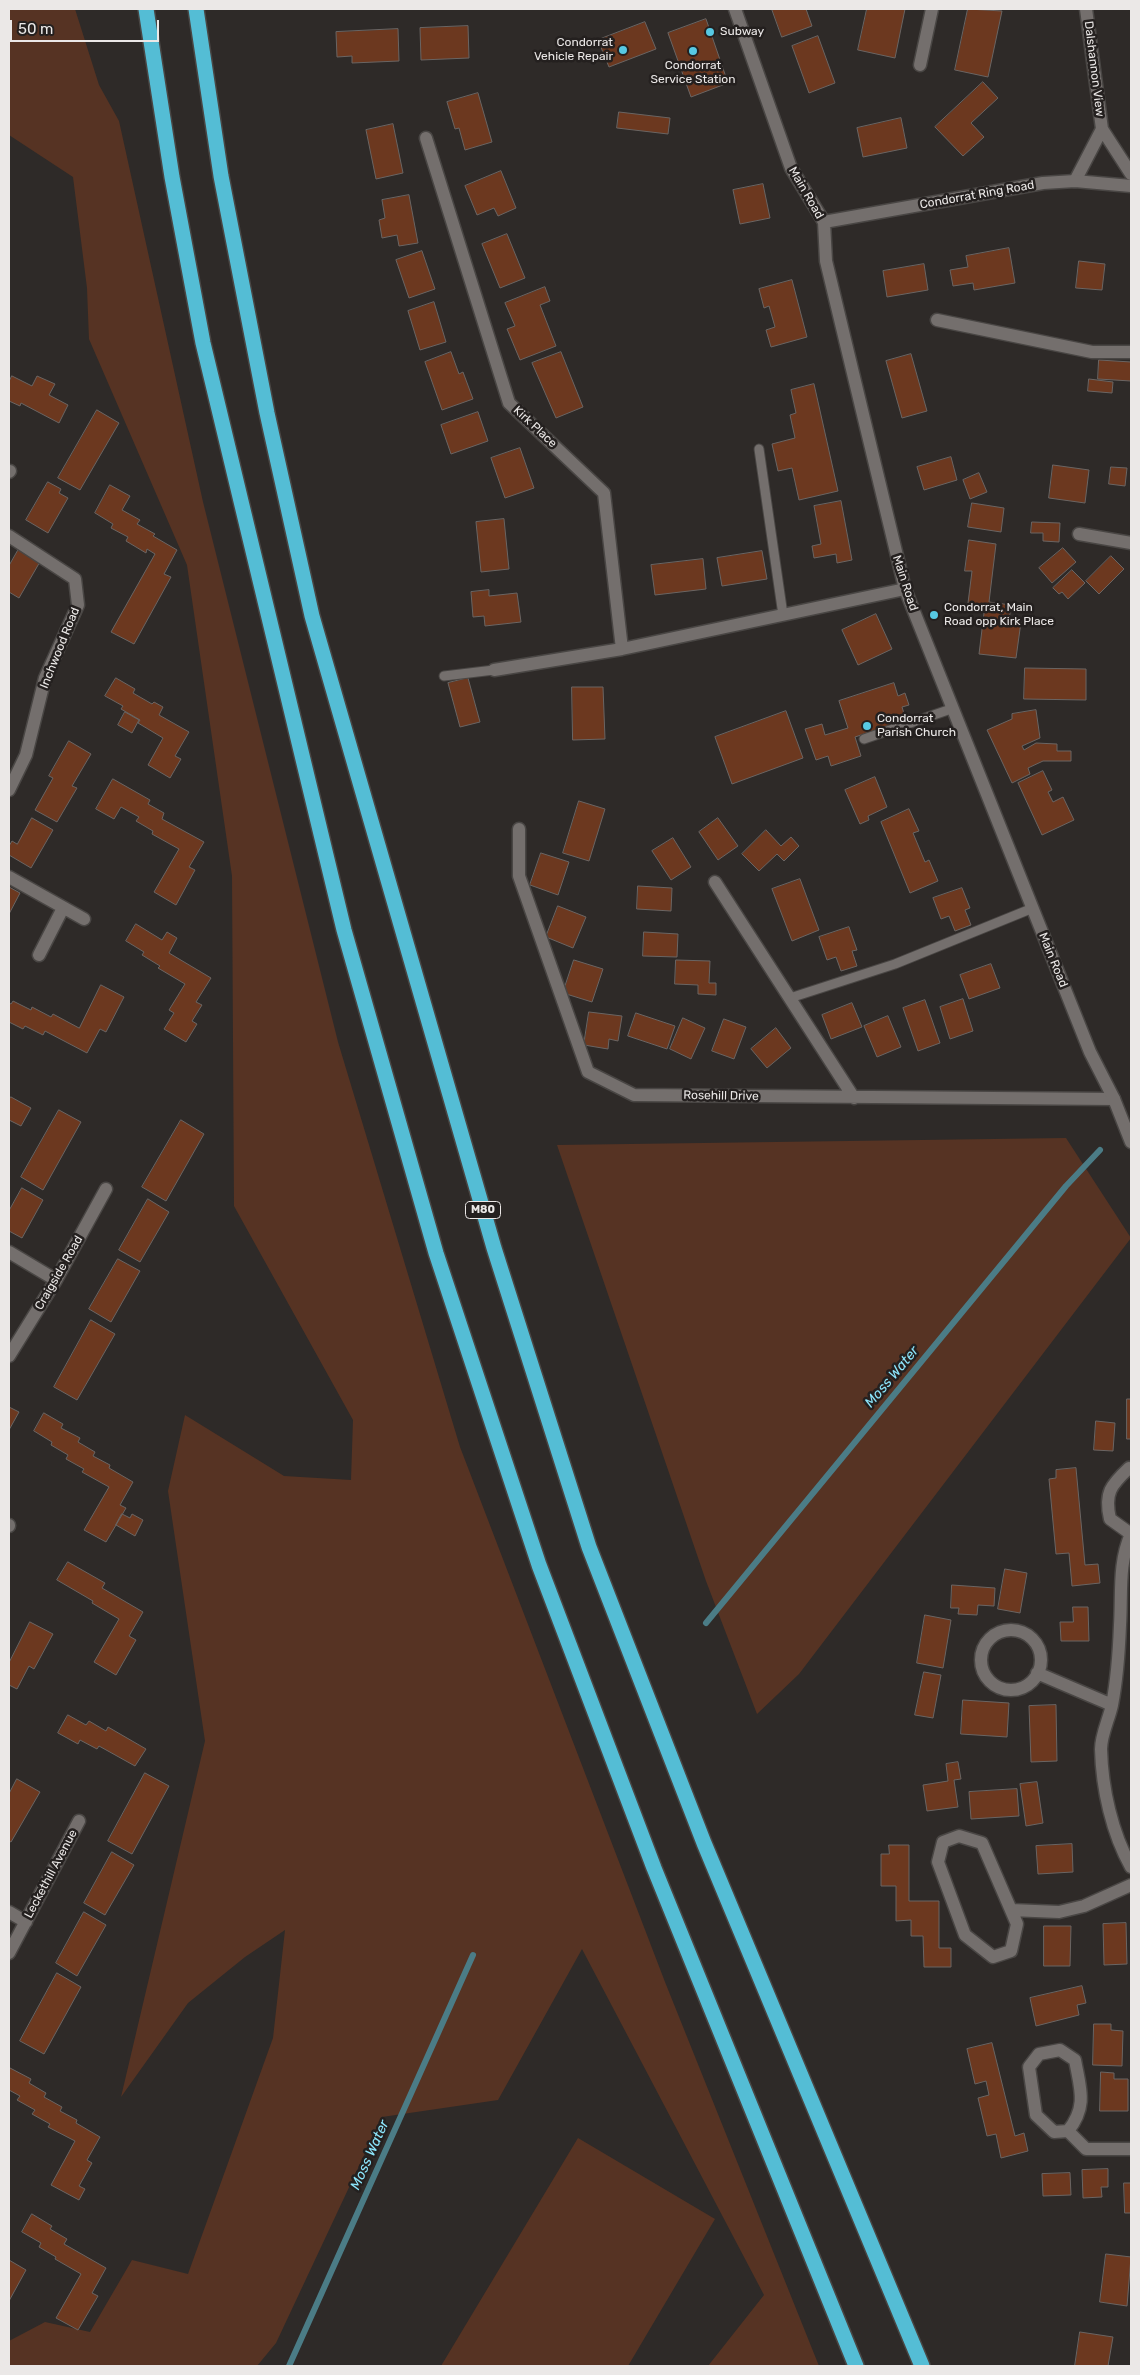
<!DOCTYPE html>
<html>
<head>
<meta charset="utf-8">
<style>
	body { margin:0 }
	#map { position:relative; width:1140px; height:2375px; overflow:hidden; background:#2e2a28; font-family:Rubik,sans-serif }
	canvas { display:block }
	.frame { position:absolute; inset:0; border:10px solid #ebe8e7; pointer-events:none }
	.scale { position:absolute; left:10px; top:20px; width:149px; height:22px; box-sizing:border-box; border:2px solid #ebe8e7; border-top:0; padding-left:6px; font-size:15px; line-height:18px; white-space:nowrap; color:#ebe8e7; -webkit-text-stroke:4px #24201f; paint-order:stroke }
</style>
</head>
<body>
<div id="map">
<canvas width="1140" height="2375"></canvas>
<div class="frame"></div>
<div class="scale">50 m</div>
</div>
<script>
const c = document.querySelector('canvas').getContext('2d');
c.lineJoin = 'round';
function paint(path, color) {
  c.fillStyle = color;
  c.fill(path, 'evenodd');
}
function stroke(path, color, width, dash) {
  c.strokeStyle = color;
  c.lineWidth = width;
  c.lineCap = dash ? 'butt' : 'round';
  c.setLineDash(dash || []);
  c.stroke(path);
}
function write(font, color, halo, rows, align = 'center') {
  c.font = font + ' Rubik,sans-serif';
  c.lineWidth = 5;
  c.setLineDash([]);
  c.textBaseline = 'middle';
  c.strokeStyle = halo;
  c.fillStyle = color;
  for (const [text, x, y, turn = 0] of rows) {
    c.save();
    c.translate(x, y);
    c.rotate((+turn || 0) * Math.PI / 180);
    c.textAlign = isNaN(turn) ? turn : align;
    if (halo) c.strokeText(text, 0, 0);
    c.fillText(text, 0, 0);
    c.restore();
  }
}
paint(new Path2D(`
	M9,9h66l24,76 20,36 84,381 135,540 122,405 205,535 154,384h-111l56,-71 -182,-346 -84,151 -116,17 -106,226 -19,23h-248v-25l36,-19 45,10 42,-72 56,14 85,-236 12,-108 -40,27 -57,46 -67,94 84,-356 -37,-250 17,-76 99,61 67,4 2,-60 -119,-214 -2,-330 -45,-311 -98,-226 -2,-51 -14,-111 -64,-42z
	M1066,1138l65,100 -332,436 -42,40 -51,-133 -149,-436z
	M578,2138l137,81 -87,147h-187z`), '#563323');
stroke(new Path2D(`
	M706,1623l360,-437 34,-36
	M289,2366l184,-411`), '#4b7c86', 6);
const building = new Path2D(`
	M772,9h34l6,17 -30,11z
	M867,9h38l-10,49 -37,-8z
	M968,9l34,2 -14,66 -33,-7z
	M706,19l22,64 -37,14 -23,-64z
	M645,22l11,27 -47,18 -11,-27z
	M468,26l1,32 -48,2 -1,-32z
	M398,29l1,32 -47,2v-7l-15,1 -1,-25z
	M818,36l17,47 -26,10 -17,-47z
	M983,82l15,16 -27,25 13,14 -21,19 -28,-29z
	M478,93l14,49 -27,8 -6,-22 -4,1 -8,-27z
	M619,112l51,6 -2,16 -51,-6z
	M901,118l6,30 -44,9 -6,-29z
	M393,124l10,49 -27,6 -10,-49z
	M501,171l15,37 -18,8 -4,-8 -17,7 -12,-29z
	M763,184l7,34 -30,6 -7,-34z
	M409,195l9,48 -19,3 -2,-11 -15,3 -3,-18 6,-2 -3,-18z
	M507,234l18,44 -25,10 -18,-44z
	M1009,248l6,35 -41,7 -1,-7 -20,3 -3,-16 18,-3 -2,-11z
	M422,251l13,38 -26,9 -13,-38z
	M1079,261l26,3 -3,26 -26,-2z
	M924,264l4,26 -41,7 -4,-26z
	M792,280l15,57 -36,10 -5,-17 9,-3 -6,-21 -5,2 -5,-19z
	M545,287l5,14 -10,4 16,41 -36,14 -13,-31 8,-3 -10,-23z
	M434,302l12,40 -26,8 -12,-39z
	M451,352l8,22 4,-2 10,27 -31,11 -17,-48z
	M561,352l22,55 -27,11 -24,-55z
	M911,354l16,57 -25,7 -16,-57z
	M1099,360l32,2v19l-33,-2z
	M12,376l20,10 5,-10 18,8 -6,11 19,10 -9,18 -38,-20 -1,3 -11,-5v-19z
	M1089,379l24,3 -1,11 -24,-2z
	M814,384l24,107 -39,9 -7,-32 -14,3 -6,-27 23,-6 -5,-23 6,-2 -5,-23z
	M97,410l22,13 -39,67 -22,-12z
	M478,412l10,29 -37,13 -10,-29z
	M520,448l14,40 -29,10 -14,-40z
	M951,457l6,23 -33,10 -7,-23z
	M1053,465l36,5 -4,33 -36,-5z
	M1111,467l16,1 -2,18 -16,-2z
	M979,473l8,19 -17,7 -7,-19z
	M48,482l13,7 -2,4 9,5 -20,35 -22,-13z
	M110,485l20,11 -8,14 18,10 -3,4 18,10 -2,2 24,14 -13,24 7,3 -37,67 -23,-12 44,-78 -8,-5 -1,4 -20,-12 2,-4 -17,-9 2,-4 -18,-11z
	M841,501l11,59 -15,3 -1,-9 -22,4 -2,-12 9,-2 -7,-38z
	M972,503l32,5 -3,24 -33,-5z
	M504,519l5,50 -28,3 -5,-50z
	M1032,522l28,1 -1,19 -16,-1v-8h-12z
	M969,540l27,4 -7,58 22,3 -2,16 12,1 -5,36 -37,-4 6,-49 -17,-2 4,-32h-7z
	M20,547l21,13 -22,38 -10,-6v-26z
	M1063,548l13,14 -24,21 -13,-15z
	M762,551l5,28 -45,7 -5,-28z
	M1111,556l13,13 -25,25 -13,-13z
	M703,559l3,30 -51,6 -4,-30z
	M1072,570l13,13 -17,16 -6,-7 -3,2 -6,-6z
	M489,590v6l28,-3 4,29 -36,4 -1,-10 -11,1 -2,-25z
	M876,614l16,35 -34,16 -16,-35z
	M1025,668l61,1v31l-62,-1z
	M116,678l19,11 -2,4 19,11 2,-2 9,5 -4,8 30,17 -14,24 6,3 -11,19 -22,-13 15,-27 -25,-15 2,-3 -19,-11 2,-3 -18,-10z
	M468,678l12,44 -20,5 -12,-44z
	M894,683l4,13 7,-3 4,12 -7,2 4,13 -51,17 6,19 -30,10 -3,-10 -12,4 -11,-31 17,-5 3,11 23,-7 -9,-27z
	M572,687h31l2,52 -32,1z
	M1036,710l4,28 -18,8 2,4 12,-7 21,1v7h14v10h-28l-15,7 2,6 -18,9 -25,-53 25,-11v-5z
	M786,711l17,47 -71,26 -17,-47z
	M125,712l14,8 -7,13 -14,-8z
	M69,741l22,13 -19,32 5,2 -20,34 -22,-12 18,-32 -4,-2z
	M1043,771l9,19 -4,2 5,10 10,-5 11,23 -32,15 -24,-52z
	M875,777l12,30 -19,9 1,4 -9,4 -15,-34z
	M113,779l37,21 -2,4 16,9 -2,6 42,23 -15,25 6,3 -19,35 -22,-13 25,-43 -27,-15 1,-3 -17,-10 3,-4 -18,-10 -7,12 -18,-10z
	M579,801l26,8 -16,52 -26,-8z
	M909,809l10,22 -6,2 12,29 4,-2 9,21 -28,12 -29,-71z
	M32,818l21,12 -22,38 -22,-13v-9l3,-5 5,3z
	M718,818l20,28 -20,14 -19,-28z
	M766,830l15,16 10,-9 8,9 -15,15 -7,-7 -18,17 -17,-17z
	M673,838l18,29 -20,13 -19,-29z
	M541,853l28,9 -11,33 -28,-10z
	M800,879l19,51 -27,11 -20,-52z
	M638,886l34,2 -1,23 -34,-2z
	M9,887l11,6 -11,21z
	M962,888l8,20 -5,2 6,15 -16,6 -6,-15 -8,3 -8,-21z
	M558,906l28,11 -13,31 -27,-11z
	M136,924l26,16 5,-8 10,6 -8,15 42,25 -15,24 6,3 -10,16 5,3 -11,18 -22,-13 10,-16 -5,-3 16,-26 -27,-16 2,-2 -18,-11 2,-3 -18,-11z
	M849,927l8,23 -5,1 5,15 -16,5 -5,-14 -9,3 -8,-23z
	M644,932l34,2 -1,23 -34,-1z
	M574,960l29,9 -11,33 -29,-9z
	M676,960l34,1 -1,22h7v12l-18,-1v-9l-23,-1z
	M991,964l9,24 -31,11 -9,-24z
	M101,985l23,12 -18,35 -6,-3 -13,24 -42,-22 -2,4 -18,-9 -2,3 -14,-7v-19l2,1 2,-3 18,9 1,-3 19,10 2,-3 26,14z
	M963,999l10,32 -23,8 -10,-32z
	M925,1000l15,43 -22,8 -15,-43z
	M852,1003l10,24 -31,12 -9,-24z
	M589,1012l33,4 -4,25 -9,-2 -1,10 -24,-4z
	M636,1013l39,13 -8,23 -39,-13z
	M888,1016l13,31 -24,10 -13,-31z
	M683,1018l22,10 -14,31 -21,-10z
	M724,1019l22,8 -12,32 -22,-8z
	M776,1028l15,20 -24,20 -16,-19z
	M11,1097l20,11 -10,18 -12,-6v-20z
	M59,1110l22,12 -38,68 -22,-13z
	M181,1120l23,14 -38,67 -24,-14z
	M22,1188l21,12 -21,38 -13,-7v-20z
	M148,1199l21,13 -29,50 -21,-12z
	M118,1259l22,12 -29,51 -22,-13z
	M91,1320l24,14 -38,66 -23,-13z
	M1127,1399h4v40h-4z
	M9,1407l10,5 -10,18z
	M44,1413l19,11 -2,4 19,10 -2,4 17,10 -2,4 17,9 -1,3 24,14 -13,23 6,3 -20,34 -22,-12 25,-43 -27,-15 2,-3 -18,-10 2,-4 -17,-10 1,-3 -18,-11z
	M1096,1421l19,2 -2,28 -19,-1z
	M1076,1468l9,97 13,-1 2,19 -28,3 -3,-33 -13,1 -7,-75 7,-1v-8z
	M122,1514l8,4 2,-4 11,6 -8,16 -19,-11z
	M68,1562l37,21 -3,5 41,24 -14,24 7,4 -20,35 -22,-13 25,-43 -27,-16 1,-2 -36,-21z
	M1005,1569l22,4 -7,40 -22,-4z
	M952,1585l43,3 -1,18 -16,-1 -1,10 -19,-1 1,-6h-8z
	M1073,1607h15l1,34h-28l-1,-19h13z
	M925,1615l26,5 -8,48 -26,-5z
	M30,1622l23,12 -19,35 -5,-3 -12,23 -8,-4v-22z
	M924,1672l17,3 -8,43 -18,-3z
	M963,1700l46,3 -2,34 -46,-3z
	M1056,1705l1,56 -26,1 -2,-56z
	M68,1715l18,10 3,-4 17,10 2,-4 38,22 -11,17 -36,-20 -2,3 -17,-9 -2,4 -20,-11z
	M958,1762l3,17 -7,1 4,27 -31,4 -4,-26 25,-4 -2,-17z
	M145,1773l24,13 -37,68 -24,-13z
	M17,1779l23,13 -29,50 -2,-1v-47z
	M1037,1782l6,41 -17,3 -6,-42z
	M1017,1789l2,27 -48,3 -2,-27z
	M1072,1844l1,28 -35,2 -2,-28z
	M889,1845h20v56h30v47h12v19h-27l-1,-31h-12v-16l-15,1v-35h-15v-32h8z
	M112,1852l22,13 -29,50 -21,-12z
	M84,1912l22,13 -29,51 -21,-13z
	M1126,1923l1,41 -23,1 -1,-41z
	M1044,1926h27l-1,40h-26z
	M57,1973l24,14 -37,67 -24,-13z
	M1082,1986l4,17 -9,2 2,10 -43,11 -6,-28z
	M1094,2024h17v6l12,1 -1,35 -29,-1z
	M992,2043l23,93 9,-3 4,18 -27,7 -5,-24 -9,2 -9,-38 11,-3 -3,-14 -11,3 -8,-35z
	M10,2068l21,11 -2,4 17,10 -2,4 18,10 -2,4 17,9 -1,3 24,14 -13,23 5,3 -13,23 6,3 -6,11 -28,-15 24,-44 -27,-14 2,-3 -18,-10 3,-4 -18,-10 3,-4 -11,-6z
	M1101,2072l13,1v6h14v32h-28z
	M1108,2169v18h-7l1,10 -19,1 -1,-28z
	M1070,2173l1,22 -28,1 -1,-22z
	M1124,2183h7v30h-6z
	M32,2214l20,12 -2,3 17,10 -3,5 42,24 -14,25 6,3 -20,34 -22,-12 25,-44 -26,-15 1,-2 -17,-10 2,-4 -19,-11z
	M1106,2254l25,3 -4,49 -27,-4z
	M9,2260l17,10 -17,31z
	M1080,2332l33,5 -5,29h-33z`);
paint(building, '#6c381f');
stroke(building, '#6a6563', 1);
const lane = new Path2D(`
	M759,449l24,166
	M444,676l50,-6
	M864,739l87,-30
	M790,998l105,-34 138,-56`);
const street = new Path2D(`
	M1086,9l16,120 29,45
	M920,65l12,-56
	M426,138l83,265 95,90 18,156
	M1075,181l27,-52
	M937,320l155,32h39
	M9,472l1,-1
	M1079,534l52,9
	M9,536l66,43 3,26 -33,73 -19,77 -17,35
	M494,670l128,-21 283,-60
	M519,829v47l69,196 46,23 480,4
	M9,877l75,42
	M715,882l139,216
	M39,955l24,-47
	M9,1252l47,28
	M9,1356l47,-76 50,-91
	M1131,1469l-2,-1c-18,17 -25,25 -19,51l21,15
	M9,1526v-1
	M1131,1534c-13,29 -9,60 -11,91 -1,26 -3,54 -8,80 -3,14 -11,30 -11,44 1,40 11,84 30,118
	M981 1660a30 30 0 1 1 60 0a30 30 0 1 1-60 0Z
	M1037,1673l75,32
	M959,1836l23,7 35,81 -6,27 -18,6 -28,-22 -27,-73 5,-20z
	M1011,1910l48,2 25,-6 47,-21
	M9,1912l17,10
	M9,1953l70,-132
	M1060,2050l15,10c5,28 13,46 -7,71l-14,1 -18,-17 -7,-48 10,-13z
	M1068,2131l18,18h45`);
const secondary = new Path2D(`
	M735,9l56,159 33,54 2,39 79,328 185,463 24,47 17,43
	M824,222l219,-39 32,-2 56,5`);
const highway = new Path2D(`
	M146,9l26,168 31,166 141,587 92,323 103,312 115,303 202,498
	M196,9l25,167 46,237 45,203 182,632 95,299 115,296 218,523`);
stroke(lane, '#494644', 11);
stroke(street, '#494644', 15);
stroke(secondary, '#494644', 15);
stroke(highway, '#494644', 18);
stroke(lane, '#746f6d', 9);
stroke(street, '#746f6d', 12);
stroke(secondary, '#746f6d', 12);
stroke(highway, '#54bdd5', 15);
for (const [x, y, r, color] of [
	[710,32,5,"#57c9e3"],
	[623,50,5,"#57c9e3"],
	[693,51,5,"#57c9e3"],
	[934,615,5,"#57c9e3"],
	[867,726,5,"#57c9e3"]
]) {
  const dot = new Path2D();
  dot.arc(x, y, r, 0, 2 * Math.PI);
  c.fillStyle = color;
  c.fill(dot);
  stroke(dot, '#24201f', 2);
}
for (const [x, y, w] of [
	[483,1210,35]
]) {
  const box = new Path2D();
  box.roundRect(x - w / 2, y - 8.5, w, 17, 4);
  c.fillStyle = '#24201f';
  c.fill(box);
  stroke(box, '#ebe8e7', 1);
}
write('bold 11px', '#ebe8e7', null, [
	["M80",483,1210]
]);
write('12px', '#ebe8e7', '#24201f', [
	["Subway",720,32],
	["Condorrat",613,43,"right"],
	["Vehicle Repair",613,57,"right"],
	["Condorrat",693,66,"center"],
	["Service Station",693,80,"center"],
	["Condorrat, Main",944,608],
	["Road opp Kirk Place",944,622],
	["Condorrat",877,719],
	["Parish Church",877,733]
], 'left');
write('12px', '#ebe8e7', '#24201f', [
	["Dalshannon View",1094,69,83],
	["Main Road",806,193,60],
	["Condorrat Ring Road",977,195,-10],
	["Kirk Place",535,427,43],
	["Main Road",905,583,72],
	["Inchwood Road",60,648,-68],
	["Main Road",1053,960,68],
	["Rosehill Drive",721,1096,1],
	["Craigside Road",59,1273,-60],
	["Leckethill Avenue",51,1874,-62]
]);
write('italic 14px', '#8ce5fb', '#24201f', [
	["Moss Water",892,1377,-50],
	["Moss Water",370,2155,-66]
]);
</script>
</body>
</html>
